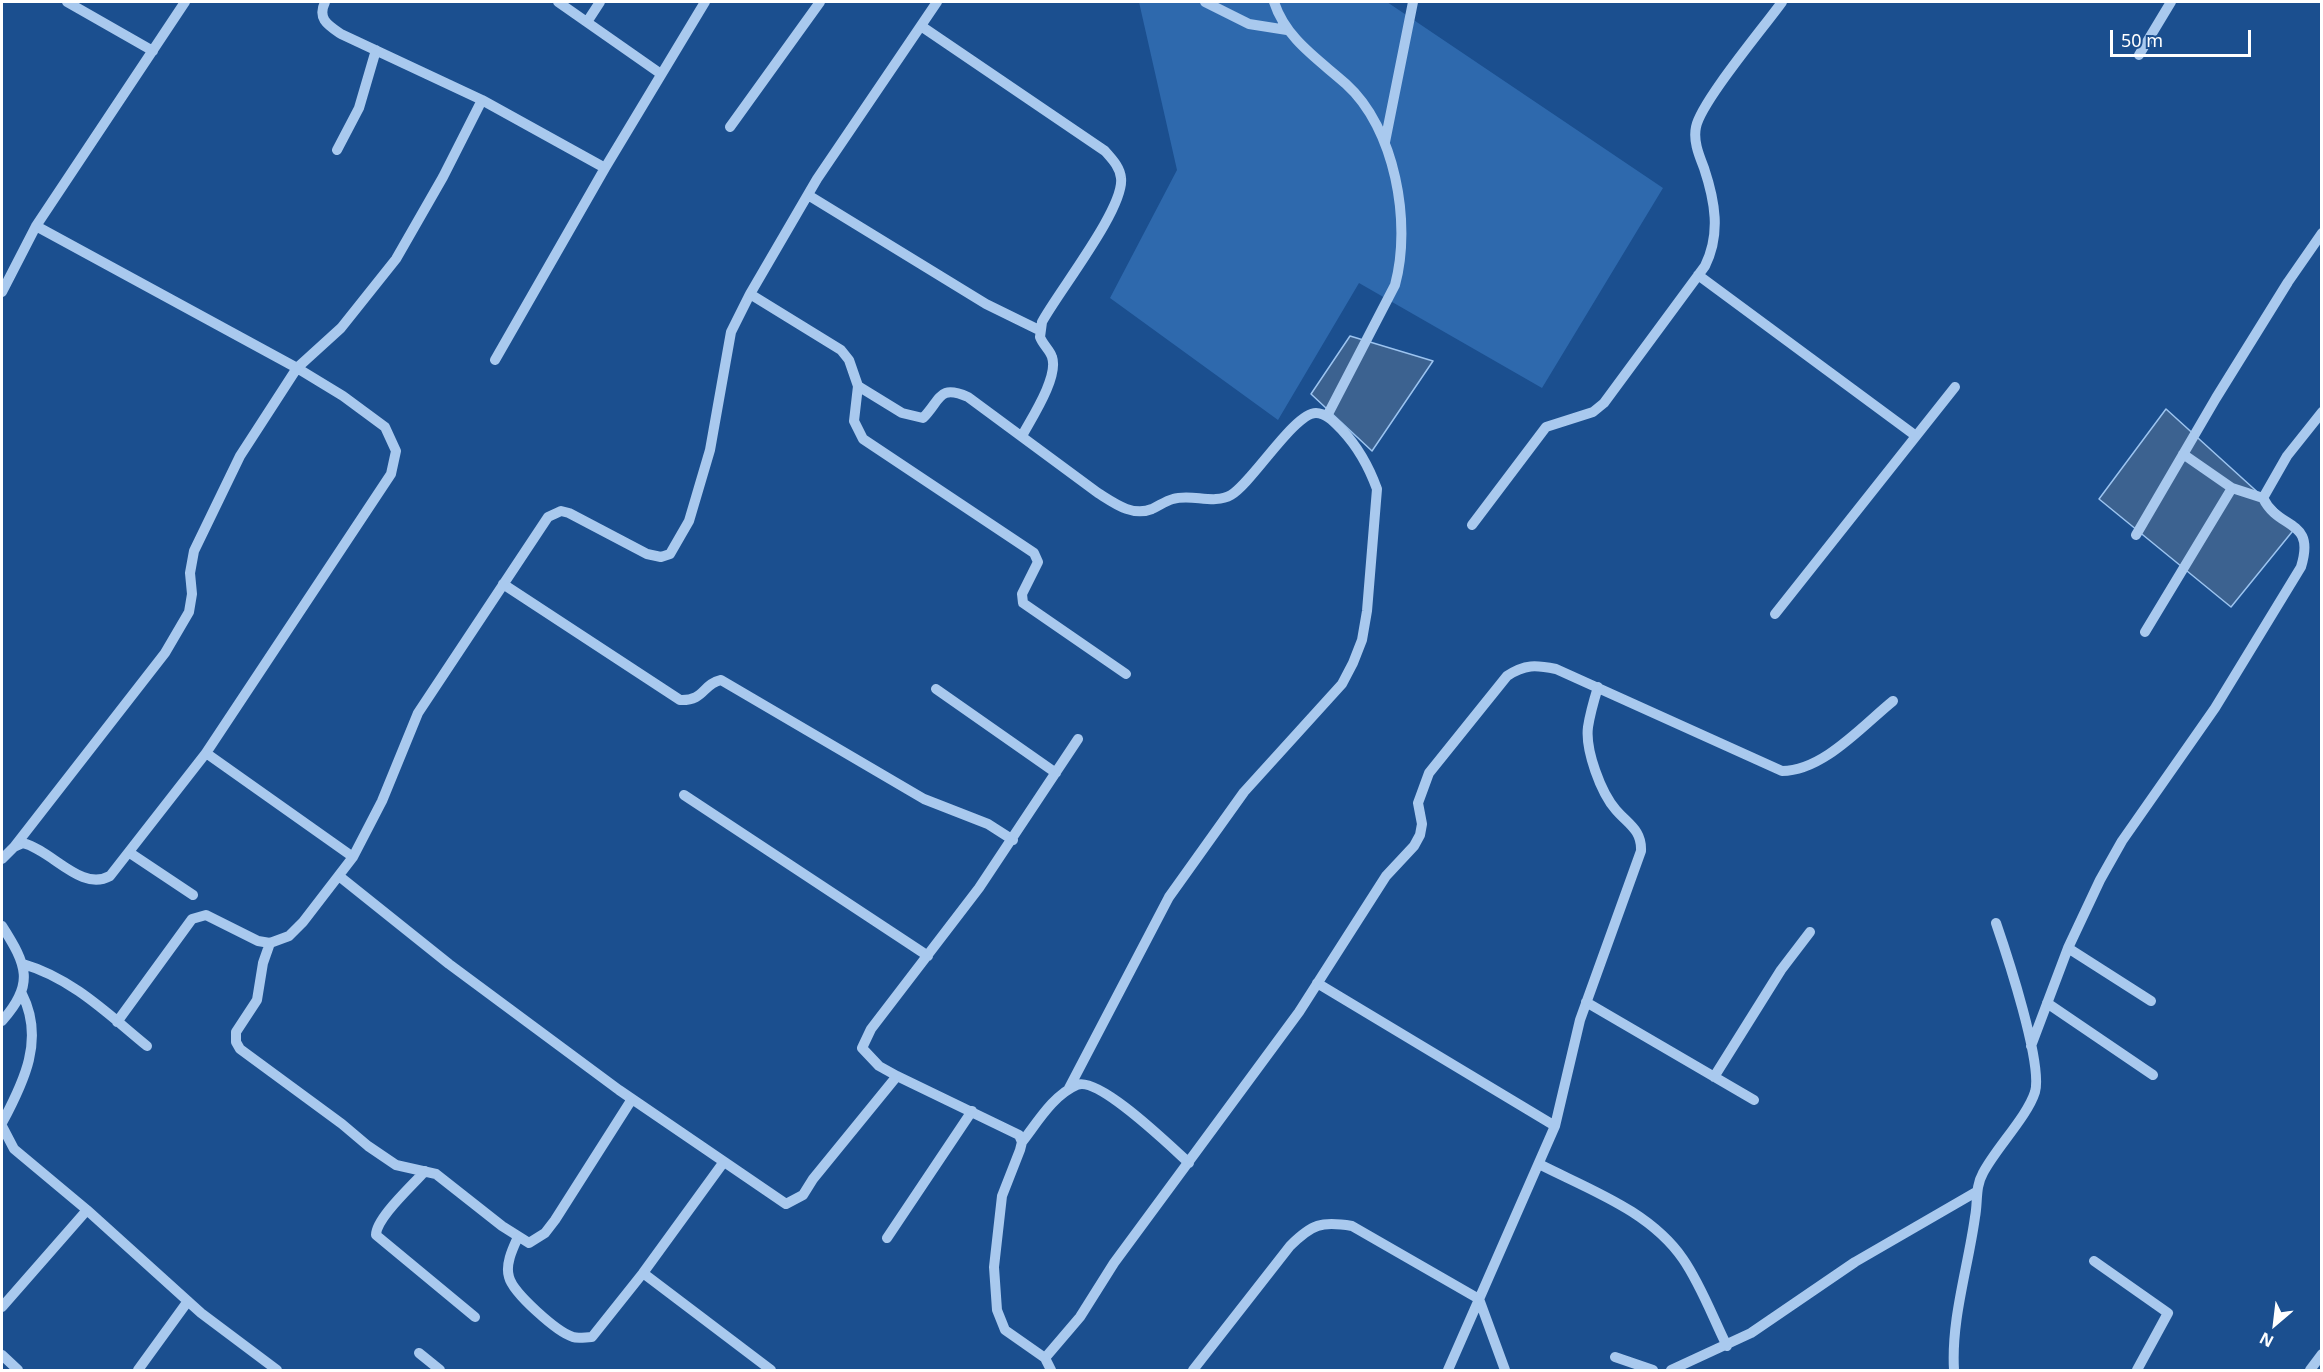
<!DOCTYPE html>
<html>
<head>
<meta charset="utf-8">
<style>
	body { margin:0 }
	#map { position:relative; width:2323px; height:1372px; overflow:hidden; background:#1b4f8f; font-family:"Noto Sans",sans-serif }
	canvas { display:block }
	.frame { position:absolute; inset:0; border:3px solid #fff; pointer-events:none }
	.north { position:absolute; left:2245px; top:1294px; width:60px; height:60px; -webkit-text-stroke:4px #1b4f8f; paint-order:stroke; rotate:208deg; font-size:16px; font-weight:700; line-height:24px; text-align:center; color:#fff }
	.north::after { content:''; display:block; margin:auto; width:21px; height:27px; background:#fff; clip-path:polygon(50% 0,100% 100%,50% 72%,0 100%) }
	.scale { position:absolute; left:2110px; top:30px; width:141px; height:27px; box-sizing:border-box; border:3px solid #fff; border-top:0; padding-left:8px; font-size:18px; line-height:21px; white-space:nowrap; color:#fff; -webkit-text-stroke:4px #1b4f8f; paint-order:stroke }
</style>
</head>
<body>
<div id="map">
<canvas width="2323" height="1372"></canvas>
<div class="frame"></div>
<div class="north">N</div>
<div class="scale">50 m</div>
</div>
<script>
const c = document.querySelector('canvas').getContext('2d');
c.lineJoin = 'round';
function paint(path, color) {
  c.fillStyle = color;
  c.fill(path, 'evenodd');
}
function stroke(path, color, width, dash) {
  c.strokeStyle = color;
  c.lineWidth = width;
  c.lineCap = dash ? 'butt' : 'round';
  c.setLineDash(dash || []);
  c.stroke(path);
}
paint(new Path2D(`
	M1139,2h248l276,186 -121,200 -183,-105 -81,137 -168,-122 67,-128z`), '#2e69ad');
const water = new Path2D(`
	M1350,336l83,25 -61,90 -61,-57z
	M2166,409l130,118 -65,80 -132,-108z`);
paint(water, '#3c6290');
stroke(water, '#9cc4f0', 1.5);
stroke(new Path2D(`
	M67,2l86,49
	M325,2c-8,17 3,23 16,32l141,66 123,68
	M558,2l103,72
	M1205,2l44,22 38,6
	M1274,2c12,37 44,57 72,82 49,44 66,139 49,201l-68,131
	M587,22l13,-20
	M921,26l184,125c7,8 15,16 16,27 4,30 -63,114 -79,144l-2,15c3,8 10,13 12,20 7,20 -21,62 -30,79
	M2139,55l32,-53
	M730,127l90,-125
	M1385,142l28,-140
	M337,150l22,-42 17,-58
	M808,195l178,109 53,26
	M1698,275l218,161
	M2,292l34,-66 149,-224
	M750,294l91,56 8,10 9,26 -4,35 9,18 171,114 4,9 -16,32 1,9 103,71
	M495,360l110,-192 100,-166
	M858,386l44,27 21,5c18,-18 15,-34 45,-21l130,96c16,10 34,24 54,16 7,-3 13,-8 21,-10 18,-6 41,6 58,-4 21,-12 63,-82 85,-82 10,0 19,10 26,17 16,17 27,37 35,59l-10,122 -5,29 -9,23 -11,21 -98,108 -75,105 -101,193
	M2183,454l49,34 31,10
	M1472,525l74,-98 47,-15 11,-9 101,-137c16,-32 10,-65 -1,-98 -5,-13 -11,-27 -8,-41 5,-25 68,-100 86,-125
	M2136,535l80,-137 72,-116 34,-49
	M503,584l177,116c25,1 22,-16 41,-20l203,119 64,25 25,16
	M1775,614l180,-227
	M2145,632l87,-144
	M936,689l120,84
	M206,753l147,104
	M684,795l244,161
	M14,847l151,-194 24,-41 3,-18 -2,-21 4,-22 46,-95 57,-88 44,-40 55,-69 47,-82 39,-77
	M130,853l63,42
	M2,859l12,-12 9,-4c30,8 58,49 87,33l96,-123 185,-279 5,-23 -11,-24 -42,-31 -46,-28 -261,-142
	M339,876l110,88 170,126 167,114 17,-9 10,-16 84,-103
	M2,926c25,39 33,58 0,95
	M270,943l-7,20 -6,37 -21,32v10l4,7 102,75 26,22 28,19 40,9 66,52 27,17 16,-10 10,-13 77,-121
	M2068,948l83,53
	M23,964c49,14 86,51 124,82
	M1317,983l238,143
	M1586,1002l168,98
	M2047,1003l106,72
	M117,1022l75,-103 14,-4 52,26 12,2 19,-7 14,-14 50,-65 29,-56 36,-88 130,-196 13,-6 8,2 78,41 14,3 9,-3 19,-33 21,-71 21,-118 19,-38 67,-115 120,-177
	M2031,1046l37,-98 32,-68 22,-39 93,-133 86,-141c15,-49 -22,-36 -38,-69l24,-42 35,-44
	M1714,1077l67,-107 29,-38
	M2,1123c22,-41 43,-84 20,-129
	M2,1126l12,23 73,61 114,103 76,57
	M1022,1142c15,-19 31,-47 55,-57 22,-9 94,62 112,78
	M1539,1164c51,26 111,47 144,95 18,26 30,59 44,87
	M425,1171c-12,14 -49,47 -49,64l99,82
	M518,1237c-5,11 -13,27 -9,40 4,16 48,55 64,60 5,2 13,0 19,0l51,-64 80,-110
	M887,1238l85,-127
	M2094,1261l74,52 -31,57
	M643,1273l128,97
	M2,1307l85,-97
	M419,1353l21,17
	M2,1355l16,15
	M1615,1357l38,13
	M1045,1358l35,-41 34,-54 185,-251 87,-136 28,-30 6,-11 2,-11 -4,-21 11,-30 78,-97c18,-12 29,-11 49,-7l226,102c41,0 80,-45 111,-70
	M138,1370l50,-69
	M1051,1370l-6,-12 -40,-28 -8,-20 -3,-43 8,-71 18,-46 2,-8 -3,-7 -122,-59 -18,-10 -17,-18 9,-19 108,-141 99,-149
	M1193,1370l97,-124c22,-22 31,-25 62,-20l127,73 26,71
	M1448,1370l107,-244 25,-106 61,-169c1,-21 -13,-27 -25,-41 -15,-17 -31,-60 -28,-83 2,-13 6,-27 10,-40
	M1671,1370l80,-37 104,-71 121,-70
	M1954,1370c-3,-51 14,-102 21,-153 3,-15 0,-30 8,-44 13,-25 44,-56 52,-81 8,-28 -28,-137 -39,-169
	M2310,1370l12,-16`), '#a9c9ee', 10);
</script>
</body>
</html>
